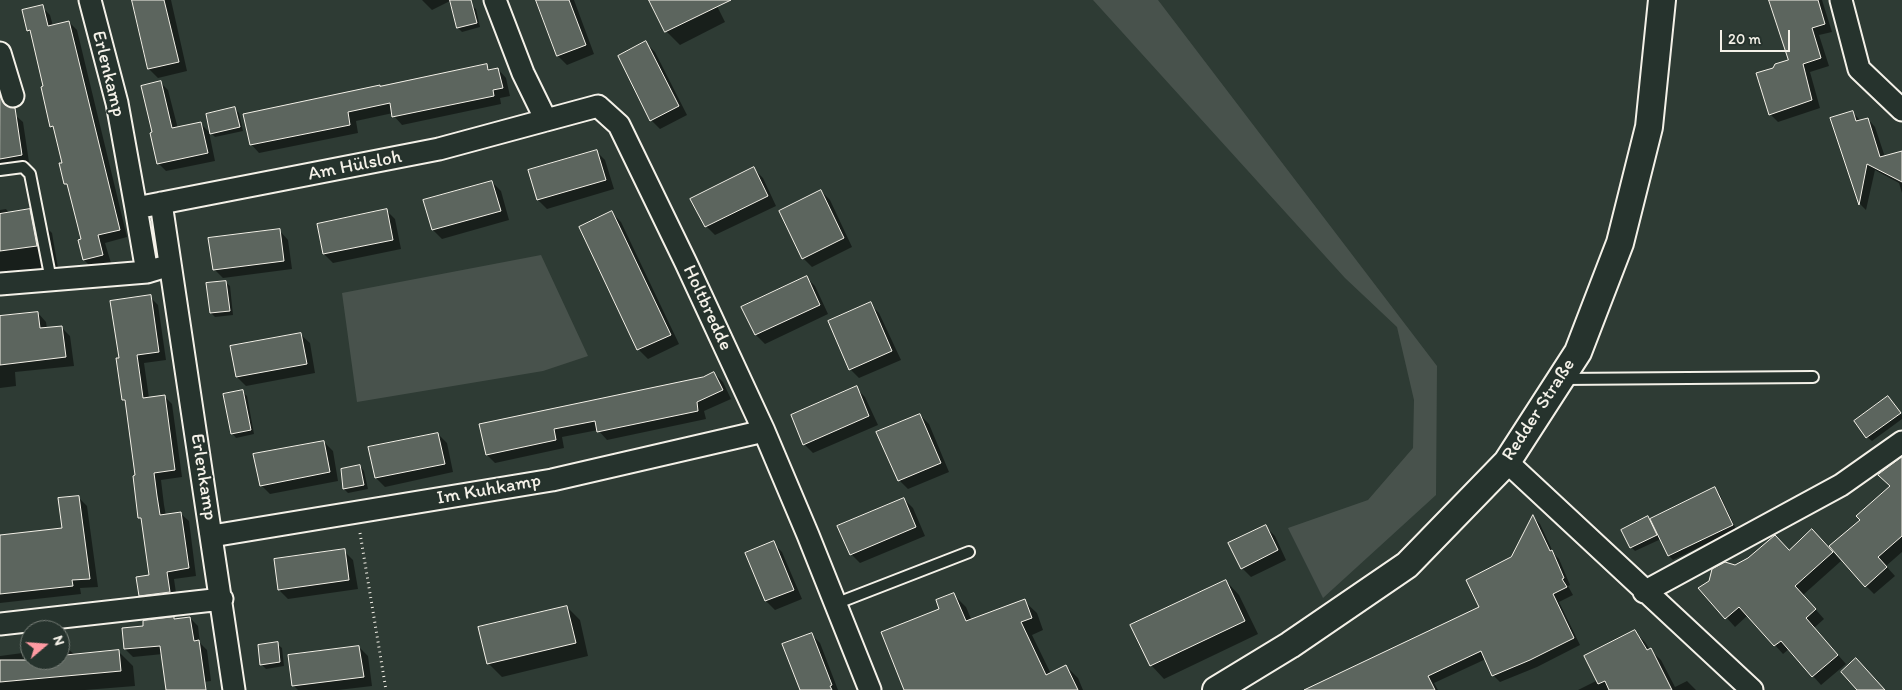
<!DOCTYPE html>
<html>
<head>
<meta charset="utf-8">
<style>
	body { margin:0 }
	#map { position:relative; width:1902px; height:690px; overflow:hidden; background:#2e3b34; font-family:Itim,sans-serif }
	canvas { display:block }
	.north { position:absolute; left:20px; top:620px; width:50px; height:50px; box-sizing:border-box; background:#26332d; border:1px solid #787f78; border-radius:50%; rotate:72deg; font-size:14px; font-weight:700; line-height:20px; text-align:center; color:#f4f1e8 }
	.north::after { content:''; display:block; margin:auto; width:18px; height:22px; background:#ff9aa2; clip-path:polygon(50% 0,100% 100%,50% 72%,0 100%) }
	.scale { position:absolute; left:1720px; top:30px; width:70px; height:22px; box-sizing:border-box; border:2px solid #f4f1e8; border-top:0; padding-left:6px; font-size:15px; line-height:18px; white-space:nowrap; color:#f4f1e8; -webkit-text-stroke:4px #26332d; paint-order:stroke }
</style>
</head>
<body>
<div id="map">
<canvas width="1902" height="690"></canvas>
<div class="north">N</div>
<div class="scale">20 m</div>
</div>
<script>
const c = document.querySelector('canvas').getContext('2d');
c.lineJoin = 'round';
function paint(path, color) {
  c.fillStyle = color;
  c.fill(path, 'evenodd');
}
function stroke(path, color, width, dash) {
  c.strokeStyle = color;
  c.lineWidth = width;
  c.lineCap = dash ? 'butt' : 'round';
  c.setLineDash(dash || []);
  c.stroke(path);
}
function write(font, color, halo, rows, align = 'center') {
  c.font = font + ' Itim,sans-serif';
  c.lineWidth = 4;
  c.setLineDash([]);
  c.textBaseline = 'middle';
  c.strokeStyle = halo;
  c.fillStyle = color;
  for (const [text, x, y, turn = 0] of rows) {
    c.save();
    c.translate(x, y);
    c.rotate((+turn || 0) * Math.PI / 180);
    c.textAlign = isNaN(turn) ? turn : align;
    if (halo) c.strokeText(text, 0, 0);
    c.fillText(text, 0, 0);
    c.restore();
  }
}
paint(new Path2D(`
	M1093,0h65l279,366 -1,129 -113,103 -35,-70 80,-28 45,-52 1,-48 -17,-73 -52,-49z
	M541,255l47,101 -45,15 -186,31 -15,-109z`), '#48524c');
paint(new Path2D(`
	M134,0h37l16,71 -29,7 -9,-9z
	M422,0h30l-20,10z
	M537,0h37l20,54 -27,11 -9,-9z
	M651,0h63l11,22 -45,23 -14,-14z
	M1771,0h51l10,32 -13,3 10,31 -19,6 10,36 -42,14 -8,-8 4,-45 15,-8z
	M471,5l5,4 4,18 -18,5 -4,-4z
	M42,7l8,8 3,11 16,-4 8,8 50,207 -22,6 6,20 -19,5 -8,-8 -2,-20 -13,-53 -3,-4 -3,-20 -8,-33 -3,-4 -7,-39 -13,-53 -4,-4z
	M646,43l9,9 32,63 -27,14 -9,-9z
	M486,66l5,4 7,-1 8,9 4,18 -10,2 1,6 -99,21 -8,-9 -1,-3 -37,8 2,12 -99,20 -8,-9 130,-57z
	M161,83l7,7 10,39 23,-5 8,8 6,29 -49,10 -8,-8 -4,-30z
	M0,108l15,7 8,7 6,40 -29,5z
	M235,109l4,4 4,18 -28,6 -4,-4z
	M1853,113l7,7 8,-1 7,8 10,30 17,-5v41l-3,-10 -24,-13 -9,40 -6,-6 -28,-85z
	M596,151l9,9 9,29 -67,20 -9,-9 -9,-29z
	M754,169l9,9 13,28 -61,29 -9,-9z
	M492,182l9,9 8,29 -67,19 -9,-9 -8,-29z
	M821,191l9,9 22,47 -40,20 -9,-9z
	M6,209l4,5 20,-3 22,22 6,35 -58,9v-67z
	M386,210l9,9 6,30 -68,14 -9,-9z
	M612,213l9,9 58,122 -31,15 -9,-9 -58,-123z
	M279,230l9,10 4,29 -69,9 -9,-9z
	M806,277l9,9 13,28 -63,30 -9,-9 -13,-28z
	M225,282l5,4 3,29 -18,2 -4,-4z
	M150,297l8,8 8,55 -22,3 5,35 15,-2 8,8 10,73 -21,3 3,25 2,11 15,-2 8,7 7,55 -22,3 3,21 -29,3 -8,-8 10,-19 -7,-55 -4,-3 -2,-42 -11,-72 -3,-4 -3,-41z
	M870,304l9,9 22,47 -42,18 -9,-9z
	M38,313l8,9 1,7 14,-2 9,9 4,30 -59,6 1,14 -16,2v-71z
	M300,334l10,9 5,30 -69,13 -9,-9 -5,-30z
	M714,373l9,9 8,17 -27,12 2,8 -99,21 -9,-10 -36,7 2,11 -69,15 -8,-8 -6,-30 223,-47z
	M856,388l9,9 13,28 -65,28 -9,-9z
	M242,392l5,4 7,38 -18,4 -4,-5z
	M1888,397l14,18v4l-30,22 -5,-4z
	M920,415l9,9 20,48 -41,17 -9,-9z
	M438,434l9,9 6,29 -68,15 -9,-9z
	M324,442l9,9 5,30 -68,13 -9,-9z
	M1902,459v93l-16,14 9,10 -21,18 -8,-8 -5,-66 31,-34z
	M360,466l4,5 4,18 -20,4 -4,-4z
	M1715,489l4,4 17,36 -63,31 -4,-4 -8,-17 -26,12 -4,-4 17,-30 2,3z
	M79,498l8,8 11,81 -18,1 1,6 -81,9v-67l63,-7z
	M904,499l9,9 12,28 -65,27 -9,-9z
	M1533,517l7,7 14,30 5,5 11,26 -2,1 5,9 -14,7 21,43 -43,22 -37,15 -7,-7 -7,-16 -52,24 4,7h-131l173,-82 32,-50z
	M1266,527l9,9 11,24 -35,17 -9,-9z
	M1821,539l20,22 -38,34 21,24 -10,9 32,36 -25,21 -32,-36 -6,5 -35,-39 -13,12 -35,-39 36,-22 53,-15z
	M773,543l9,9 20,47 -27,11 -9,-9z
	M344,551l9,9 5,29 -70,10 -9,-9z
	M1226,581l13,14 19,39 -94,45 -13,-14z
	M954,595l12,12 6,14 52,-20 13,12 6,17 -11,5 19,39 15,-8 12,12 5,12h-178l36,-80z
	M567,607l13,13 8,36 -86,21 -14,-14z
	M190,618l8,8 2,17 7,7 4,31 -37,5 -11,-32 -30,3 -8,-8z
	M1635,632l10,10 5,8 11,10 14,27 12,-6 9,9h2h-120l20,-10z
	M811,634l9,9 18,47h-37z
	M277,644l5,4 2,18 -18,3 -4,-4z
	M359,647l9,9 4,30 -34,4h-40l-4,-4z
	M67,648l9,8 42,-5 15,15 2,20 -50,4h-85v-34l30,-4v8h30v-11z`), '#0007');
const building = new Path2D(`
	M132,0h32l15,62 -31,7z
	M450,0h21l6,23 -20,5z
	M536,0h33l17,45 -29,11z
	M649,0h82l-66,32z
	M1769,0h49l7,24 -13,4 9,30 -18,6 9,36 -43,15 -13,-42 17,-5 2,-4 13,-4z
	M43,5l5,21 21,-5 51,209 -22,5 5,20 -20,5 -5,-20 3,-1 -14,-55h-3l-5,-21h3l-9,-37 -3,1 -9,-40 2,-1 -13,-56 -3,1 -5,-21z
	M646,41l33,65 -29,15 -32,-65z
	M487,64l1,6 10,-2 5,20 -10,2 1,6 -102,21 -2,-14 -42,9 2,13 -100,20 -7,-31 137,-29v1z
	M161,81l11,47 29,-6 7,31 -51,11 -7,-31 2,-1 -11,-46z
	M0,96l5,9 10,3 7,47 -22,4z
	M235,107l5,20 -30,7 -4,-20z
	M1853,111l3,10 12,-3 12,39 22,-6v31l-35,-18 -8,41 -29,-87z
	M597,150l9,30 -69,20 -9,-30z
	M754,167l14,29 -63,31 -15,-28z
	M492,181l9,30 -69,19 -9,-30z
	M821,190l23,48 -42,21 -23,-48z
	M30,209l7,37 -37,5v-37z
	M387,209l6,31 -70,14 -6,-30z
	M612,211l59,124 -34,15 -58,-123z
	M280,229l4,32 -71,9 -5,-32z
	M807,276l13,29 -65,30 -14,-28z
	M226,281l4,30 -20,2 -4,-30z
	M151,295l8,57 -22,3 3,21 3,22 22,-3 10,75 -21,3 3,23 3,19 21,-3 8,56 -22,4 3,20 -31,4 -3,-19 13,-2 -8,-57h-3l-5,-42 2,-1 -10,-75h-3l-6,-42h3l-9,-57z
	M871,302l21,49 -43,19 -21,-49z
	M38,312l2,16 22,-2 4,31 -66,8v-49z
	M301,333l6,31 -71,13 -6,-31z
	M714,372l9,18 -26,12 1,9 -101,21 -2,-11 -41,8 2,11 -70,15 -7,-31 224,-47z
	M857,386l12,30 -66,29 -12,-30z
	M243,390l8,40 -20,4 -8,-40z
	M1888,396l13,17 -35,25 -12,-17z
	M920,414l21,49 -43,18 -22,-49z
	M438,433l7,31 -70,14 -7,-31z
	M324,441l6,31 -70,14 -7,-32z
	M1902,457v79l-24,21 9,10 -22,20 -36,-41 31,-26 -4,-4 34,-30 -12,-11z
	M360,465l4,20 -21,4 -2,-20z
	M1715,487l18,38 -65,31 -18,-37z
	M79,496l11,83 -18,1 1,6 -73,8v-59l62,-7 -4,-30z
	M904,498l12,29 -66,28 -13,-29z
	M1533,515l17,36 2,-1 12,28 -2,1 5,8 -14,7 21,44 -44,22 -38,16 -11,-25 -53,25 7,14h-131l175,-83 -13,-27 45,-23z
	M1648,516l9,19 -27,13 -9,-18z
	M1266,525l12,25 -37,19 -13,-26z
	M1812,529l21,23 -38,34 21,23 -10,9 32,37 -26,22 -31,-36 -7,5 -35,-39 -14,12 -27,-31 11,-7 3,-12 13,-7 10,3 13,-7 27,-23 14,15z
	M774,541l20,49 -29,11 -20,-48z
	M345,549l4,31 -71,10 -4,-31z
	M1226,580l19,41 -95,45 -20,-41z
	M954,593l12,28 59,-22 7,19 -11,4 25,53 20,-10 12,25h-174l-23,-58 58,-23 -3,-9z
	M567,606l9,37 -89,21 -9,-37z
	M174,617v2l16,-2 4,24 5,-1 7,50h-40l-6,-44 -36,3 -2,-21 21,-2v-5z
	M1635,630l12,20 4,-2 21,42h-63l-4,-9 -7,3 -14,-28z
	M812,633l20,52 -2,1 2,4h-32l-18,-46z
	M278,642l2,20 -20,3 -2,-20z
	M359,646l5,31 -72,9 -4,-31z
	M119,650l2,21 -121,11v-22h60v-4z
	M1856,658l29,32h-28l-16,-18z`);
paint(building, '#5c655e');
stroke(building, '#f4f1e8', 1);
const service = new Path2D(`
	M0,170l23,-3 7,7 21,106
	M1563,379l250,-2
	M835,604l134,-52`);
const minor = new Path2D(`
	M90,0l27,103 19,105
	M495,0l28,73 23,47
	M1841,0l18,69 43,41
	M0,53l13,43
	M161,203l73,487
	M170,265l-23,7 -11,-64 303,-59 159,-43 21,19 67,138 78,168 44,104 62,155
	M0,284l147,-12
	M1507,462l245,228
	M212,536l340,-56 212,-49
	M1644,592l197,-107 61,-43
	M0,624l222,-25`);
const tertiary = new Path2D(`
	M1216,690l74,-45 117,-80 100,-103 71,-110 42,-109 29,-116 13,-127`);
stroke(service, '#f4f1e8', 14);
stroke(minor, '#f4f1e8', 25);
stroke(tertiary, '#f4f1e8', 30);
stroke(new Path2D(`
	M360,533l26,157`), '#f4f1e8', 3, [1, 4]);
stroke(service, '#26332d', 10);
stroke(minor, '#26332d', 21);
stroke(tertiary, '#26332d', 26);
write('19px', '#f4f1e8', '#26332d', [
	["Erlenkamp",108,74,76],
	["Am Hülsloh",355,166,-11],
	["Holtbredde",707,308,65],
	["Redder Straße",1539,410,-57],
	["Erlenkamp",203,477,81],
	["Im Kuhkamp",489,490,-10]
]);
</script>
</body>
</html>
